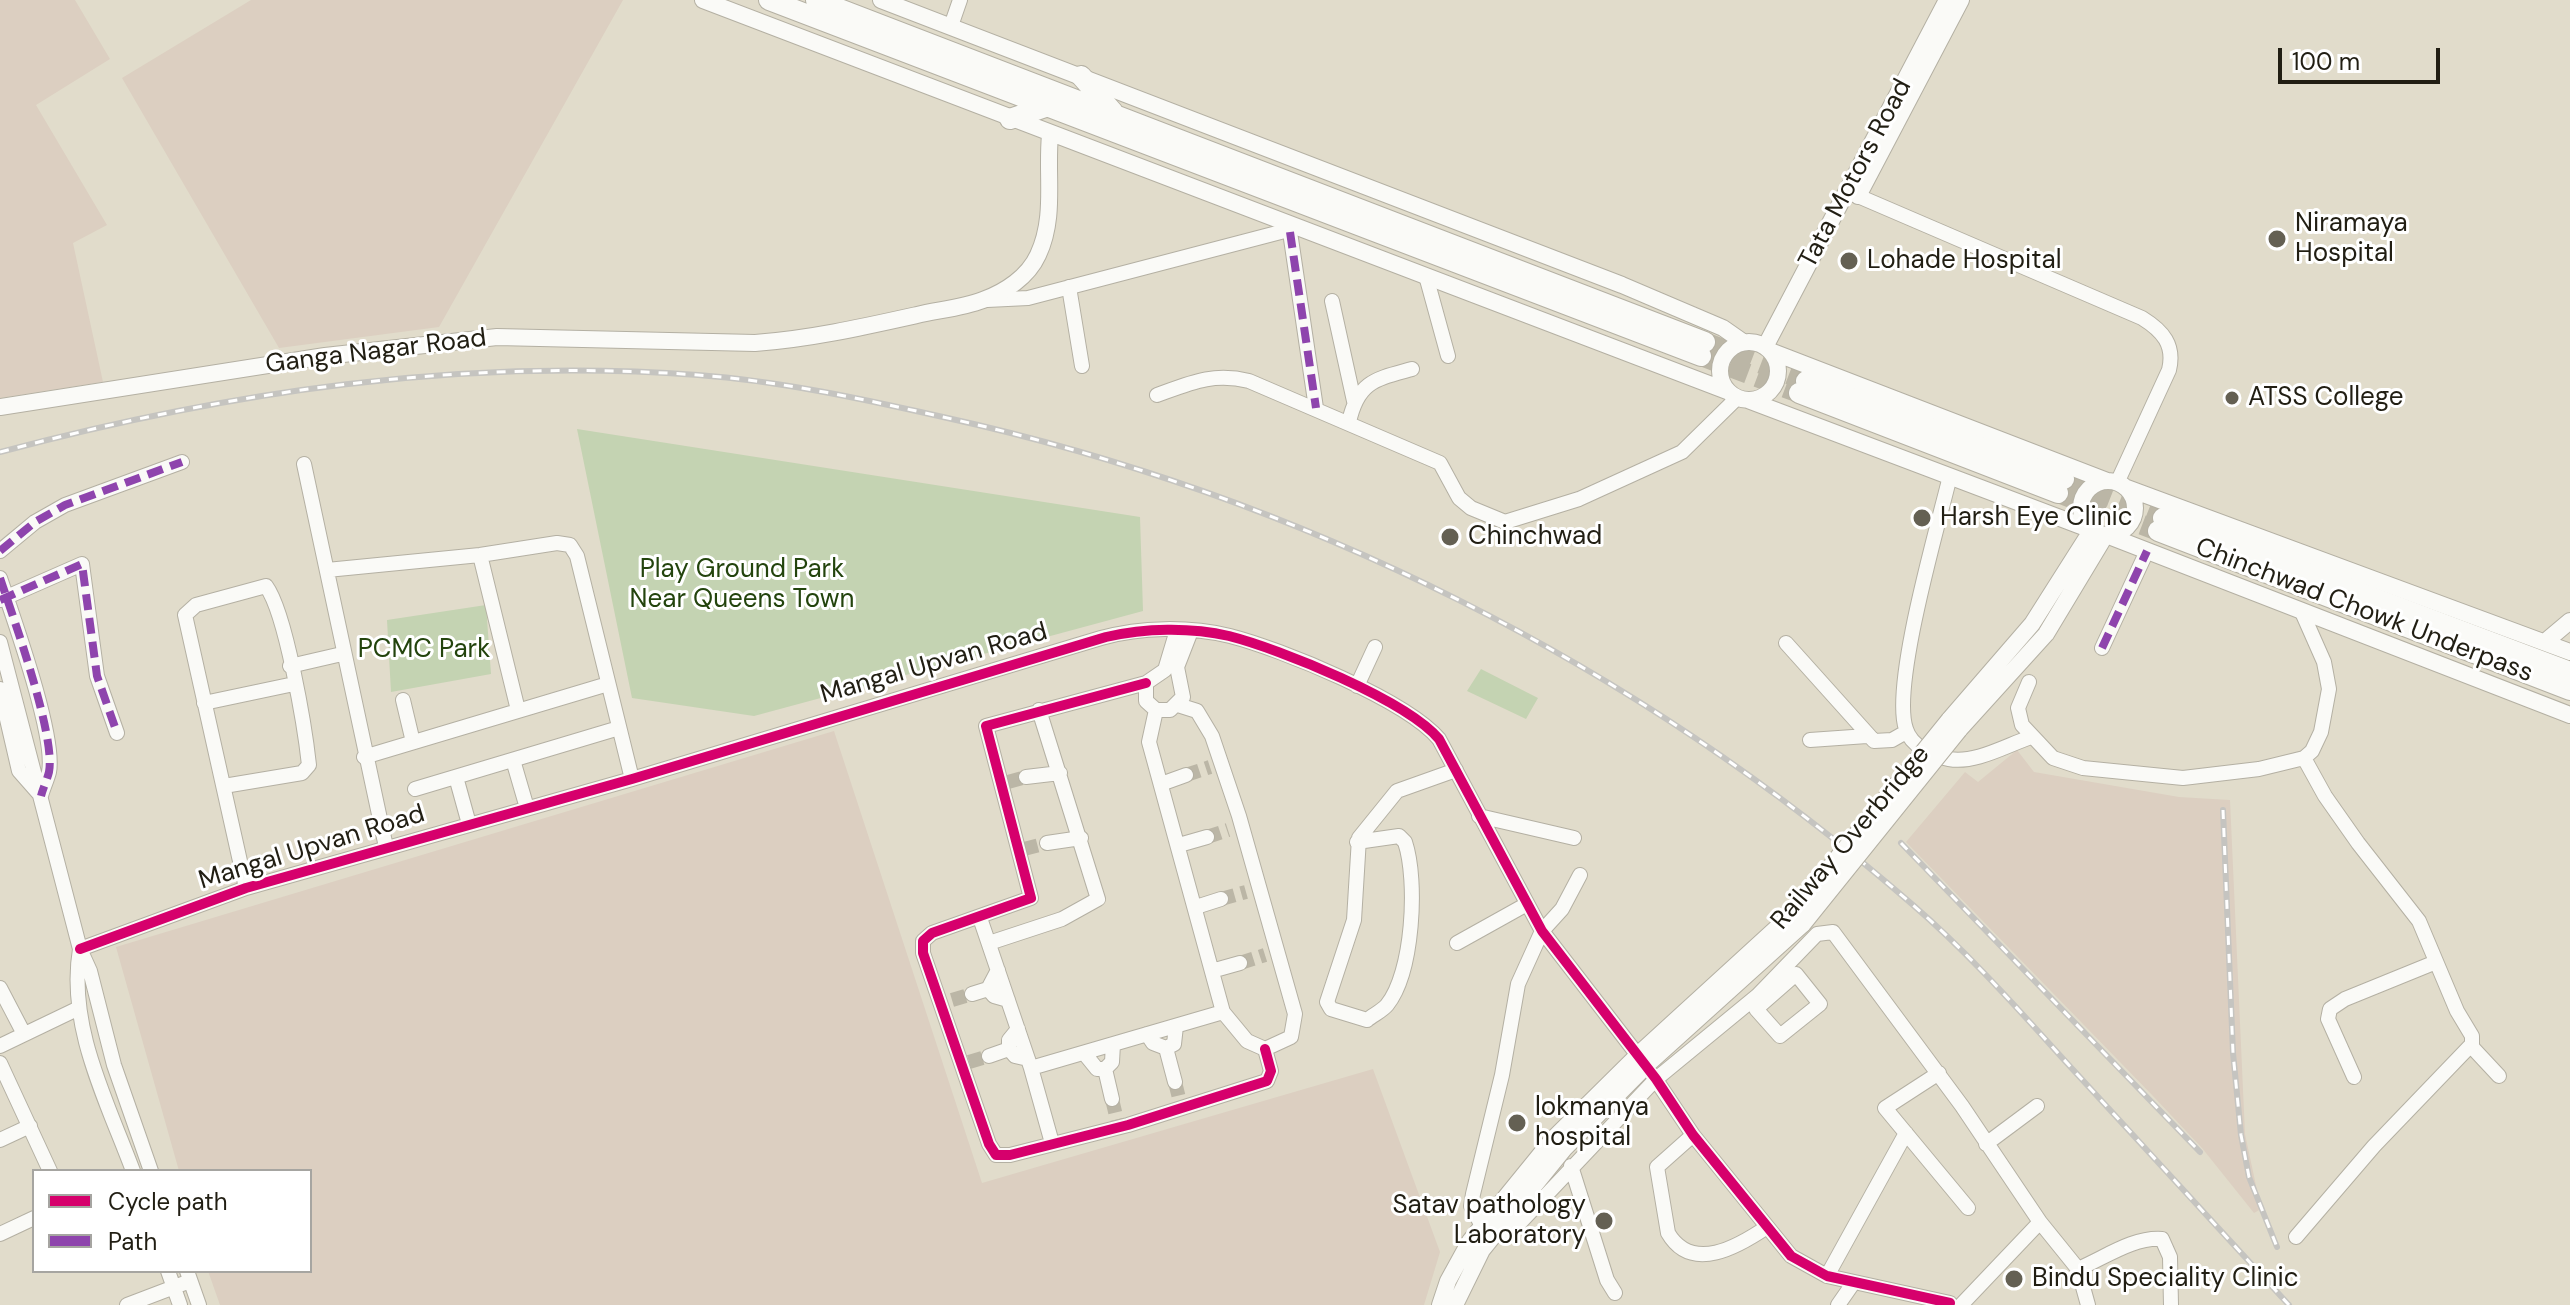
<!DOCTYPE html>
<html>
<head>
<meta charset="utf-8">
<style>
	body { margin:0 }
	#map { position:relative; width:2570px; height:1305px; overflow:hidden; background:#e1dccb; font-family:"DM Sans",sans-serif }
	canvas { display:block }
	.legend { position:absolute; left:32px; top:1169px; width:280px; height:104px; box-sizing:border-box; background:#fff; border:2px solid #a6a5a1; margin:0; padding:10px 14px; list-style:none; font-size:24px; color:#211e13 }
	.legend li { display:flex; align-items:center; gap:16px; height:40px }
	.legend b { width:40px; border:2px solid #a6a5a1 }
	.scale { position:absolute; left:2278px; top:48px; width:162px; height:36px; box-sizing:border-box; border:4px solid #211e13; border-top:0; padding-left:10px; font-size:24px; line-height:28px; white-space:nowrap; color:#211e13; -webkit-text-stroke:6px #fff; paint-order:stroke }
</style>
</head>
<body>
<div id="map">
<canvas width="2570" height="1305"></canvas>
<ul class="legend">
<li><b style="height:10px;background:#d6006c"></b>Cycle path</li>
<li><b style="height:10px;background:#8e44ad"></b>Path</li>
</ul>
<div class="scale">100 m</div>
</div>
<script>
const c = document.querySelector('canvas').getContext('2d');
c.lineJoin = 'round';
function paint(path, color) {
  c.fillStyle = color;
  c.fill(path, 'evenodd');
}
function stroke(path, color, width, dash) {
  c.strokeStyle = color;
  c.lineWidth = width;
  c.lineCap = dash ? 'butt' : 'round';
  c.setLineDash(dash || []);
  c.stroke(path);
}
function write(font, color, halo, rows, align = 'center') {
  c.font = font + ' "DM Sans",sans-serif';
  c.lineWidth = 6;
  c.setLineDash([]);
  c.textBaseline = 'middle';
  c.strokeStyle = halo;
  c.fillStyle = color;
  for (const [text, x, y, turn = 0] of rows) {
    c.save();
    c.translate(x, y);
    c.rotate((+turn || 0) * Math.PI / 180);
    c.textAlign = isNaN(turn) ? turn : align;
    if (halo) c.strokeText(text, 0, 0);
    c.fillText(text, 0, 0);
    c.restore();
  }
}
paint(new Path2D(`
	M0,0h75l35,59 -74,46 71,120 -34,18 30,139 -103,16z
	M251,0h372l-184,327 -160,21 -157,-270z
	M834,731l148,452 391,-114 67,183 -16,53h-1204l-12,-34h102v-100h-131l-63,-224z
	M2017,750l17,22 145,25 51,3 15,334 16,75 -7,4 -52,-65 -49,-52 -247,-254 59,-70 13,10z`), '#dccfc1');
paint(new Path2D(`
	M577,429l563,88 3,94 -389,105 -122,-18z
	M486,605l5,69 -100,18 -4,-72z
	M1481,669l57,29 -12,21 -59,-28z`), '#c4d3b2');
stroke(new Path2D(`
	M1186,775l24,-8
	M1008,782l18,-5
	M1207,837l21,-7
	M1024,849l23,-6
	M1221,899l25,-7
	M1240,963l25,-8
	M952,1000l20,-6
	M969,1062l20,-6
	M1175,1082l5,20
	M1112,1099l5,21`), '#bbb6a6', 14, [14, 7]);
stroke(new Path2D(`
	M1705,342l101,39
	M1701,356l98,37
	M2064,479l99,39
	M2058,493l100,38`), '#bbb6a6', 20, [20, 10]);
const minor = new Path2D(`
	M951,26l9,-26
	M1851,193l291,125c21,13 33,27 27,52l-52,113
	M1290,232l26,176
	M1426,276l22,80
	M1069,287l13,79
	M987,300l41,-2 268,-70
	M1332,301l22,100
	M1157,395c33,-12 56,-23 92,-14l191,82 19,35 12,10 34,14 74,-23 103,-47 55,-54
	M1349,422c9,-41 27,-43 63,-53
	M304,464l82,383
	M1950,476c-12,50 -59,210 -44,253 5,17 26,27 43,30 26,5 58,-14 82,-22
	M0,551l35,-29 30,-17 117,-43
	M480,555l38,155
	M327,570l153,-15 77,-12 13,2 7,11 55,223
	M0,578c13,39 56,158 49,194 -2,8 -6,16 -8,24l-22,-25 -19,-82
	M0,600l82,-36 15,112 20,57
	M1177,630l-12,40 -19,13v18l10,9h14l13,-13 -6,-30 14,-36
	M0,642l80,307 10,22 24,94 37,106
	M1786,643l88,98 18,-1 14,-8
	M2102,648l45,-97
	M290,666l52,-12
	M2029,682l-11,26 4,17 31,33 30,10 100,10 76,-9 45,-11 8,-7 9,-19 8,-43 -5,-27 -23,-52
	M1146,683l-160,43 45,172 -99,35 -9,8v12l66,191 7,11h14l118,-30 139,-44 4,-10 -6,-22
	M1357,686l18,-39
	M403,700l10,42
	M204,703l90,-19
	M1156,710l-7,32 74,270 24,29 18,8 26,-12 4,-23 -56,-198 -27,-80 -15,-25 -19,-6
	M1810,740l57,-4
	M364,757l244,-73
	M513,760l14,48
	M456,777l13,47
	M1026,777l34,-4
	M1161,784l25,-9
	M224,786l78,-13 7,-8c-4,-37 -23,-152 -43,-179l-70,19 -11,10 61,273
	M415,789l204,-61
	M1479,816l95,22
	M1357,842l42,-6 6,6c13,39 8,131 -18,163 -5,6 -14,10 -20,15l-36,-11 -4,-7 27,-82 5,-82 38,-47 59,-21
	M1047,843l34,-5
	M1179,845l28,-8
	M1196,907l25,-8
	M980,918l51,150 21,75
	M989,943l73,-24 36,-20 -59,-189
	M1457,943l70,-39
	M80,949l166,-61 386,-109 469,-141c40,-11 87,-12 129,-2 51,13 176,64 209,103l103,192 91,118
	M80,949c-13,77 27,152 53,222
	M998,970l-10,19 6,7 14,4
	M1215,970l25,-7
	M1796,974l24,30 -40,32 -24,-27z
	M0,988l24,46
	M972,994l16,-5
	M1018,1029l-9,11v9l6,7 13,3
	M1147,1034l6,9 13,5 8,-4 2,-18
	M0,1046l77,-37
	M2471,1046l28,30
	M1166,1048l9,34
	M1084,1053l13,16h8l7,-7 1,-18
	M989,1056l20,-7
	M0,1063l50,108
	M1031,1068l192,-56
	M1105,1069l7,30
	M1939,1073l-54,35 83,100
	M1652,1074l41,61 98,121 36,20 123,27
	M2354,1077l-26,-58 2,-10 15,-10 91,-37
	M1693,1135l-36,32 11,66c24,41 71,13 99,-6
	M0,1140l30,-14
	M1986,1144l51,-38
	M1571,1166l36,114 8,13
	M1482,1226l-11,-20 2,-12 29,-119 16,-91 24,-53 20,-22 18,-34
	M0,1234l34,-16
	M1494,1235l22,-8 140,-148 101,-83 60,-62 16,-2 129,174 78,116 38,47 10,36
	M2296,1237l78,-91 98,-102v-8l-15,-25 -38,-90 -61,-78 -33,-47 -21,-38
	M2078,1269c28,-12 55,-32 84,-30l8,18 1,48
	M168,1271l12,34
	M187,1271l12,34
	M1827,1276l79,-143
	M1962,1304l78,-82
	M127,1305l63,-24
	M1838,1305l16,-23`);
const major = new Path2D(`
	M703,0l1024,391
	M881,0l741,285 101,43 20,14
	M1858,196l103,-196
	M1720 371a29 29 0 1 1 58 0a29 29 0 1 1-58 0Z
	M1765,347l182,-347
	M1770,351l337,130
	M1748,400l341,129
	M0,407l325,-51 172,-19 258,6c55,-4 108,-16 162,-28 21,-5 45,-7 66,-15 22,-8 45,-23 55,-45 18,-38 8,-79 12,-120
	M2081 508a27 27 0 1 1 54 0a27 27 0 1 1-54 0Z
	M2127,488l443,164
	M2109,536l461,179
	M2545,642l25,-21
	M1949,720l83,-96 59,-93
	M1959,730l87,-96 59,-98
	M1440,1305l8,-24 22,-40 83,-102 88,-87 151,-138
	M1455,1305l27,-55 82,-101 86,-87 153,-138`);
const highway = new Path2D(`
	M769,0l932,356
	M816,0l889,342
	M1081,76l32,36
	M1010,119l38,-13
	M1806,381l258,98
	M1799,393l259,100
	M2163,518l407,154
	M2158,531l412,159`);
stroke(minor, '#b4b0a3', 16);
stroke(major, '#b4b0a3', 18);
stroke(highway, '#b4b0a3', 22);
stroke(minor, '#fafaf7', 14);
stroke(major, '#fafaf7', 16);
stroke(highway, '#fafaf7', 20);
const rail = new Path2D(`
	M0,452c232,-61 458,-94 698,-77 82,6 165,24 245,42 359,79 692,246 970,488 59,51 111,111 164,169 71,77 141,154 212,231
	M2223,810l10,243 8,82 8,42 28,70
	M1901,843l299,309`);
stroke(rail, '#c5c4c0', 6);
stroke(rail, '#fff', 3, [9]);
const majorBridge = new Path2D(`
	M1792,914l157,-194
	M1803,924l156,-194`);
stroke(majorBridge, '#b4b0a3', 18, []);
stroke(majorBridge, '#fafaf7', 16);
stroke(new Path2D(`
	M1290,232l26,176
	M0,551l35,-29 30,-17 117,-43
	M0,578c13,39 56,158 49,194 -2,8 -6,16 -8,24
	M0,600l82,-36 15,112 20,57
	M2102,648l45,-97`), '#8e44ad', 8, [16, 8]);
stroke(new Path2D(`
	M1146,683l-160,43 45,172 -99,35 -9,8v12l66,191 7,11h14l118,-30 139,-44 4,-10 -6,-22
	M80,949l166,-61 386,-109 474,-142c39,-9 84,-10 123,-1 51,13 177,64 210,103l103,192 114,148 37,56 98,121 36,20 123,27`), '#d6006c', 10);
for (const [x, y, r, color] of [
	[2277,239,10,"#646053"],
	[1849,261,10,"#646053"],
	[2232,398,8,"#646053"],
	[1922,518,10,"#646053"],
	[1450,537,10,"#646053"],
	[1517,1123,10,"#646053"],
	[1604,1221,10,"#646053"],
	[2014,1279,10,"#646053"]
]) {
  const dot = new Path2D();
  dot.arc(x, y, r, 0, 2 * Math.PI);
  c.fillStyle = color;
  c.fill(dot);
  stroke(dot, '#fff', 3);
}
write('26px', '#211e13', '#fff', [
	["Tata Motors Road",1856,174,-62],
	["Ganga Nagar Road",376,352,-7],
	["Chinchwad Chowk Underpass",2364,611,21],
	["Mangal Upvan Road",934,664,-16],
	["Railway Overbridge",1851,838,-50],
	["Mangal Upvan Road",312,848,-17]
]);
write('26px', '#211e13', '#fff', [
	["Niramaya",2295,224],
	["Hospital",2295,254],
	["Lohade Hospital",1867,261],
	["ATSS College",2248,398],
	["Harsh Eye Clinic",1940,518],
	["Chinchwad",1468,537],
	["lokmanya",1535,1108],
	["hospital",1535,1138],
	["Satav pathology",1586,1206,"right"],
	["Laboratory",1586,1236,"right"],
	["Bindu Speciality Clinic",2032,1279]
], 'left');
write('26px', '#23440d', '#fff', [
	["Play Ground Park",742,570],
	["Near Queens Town",742,600],
	["PCMC Park",424,650]
]);
</script>
</body>
</html>
